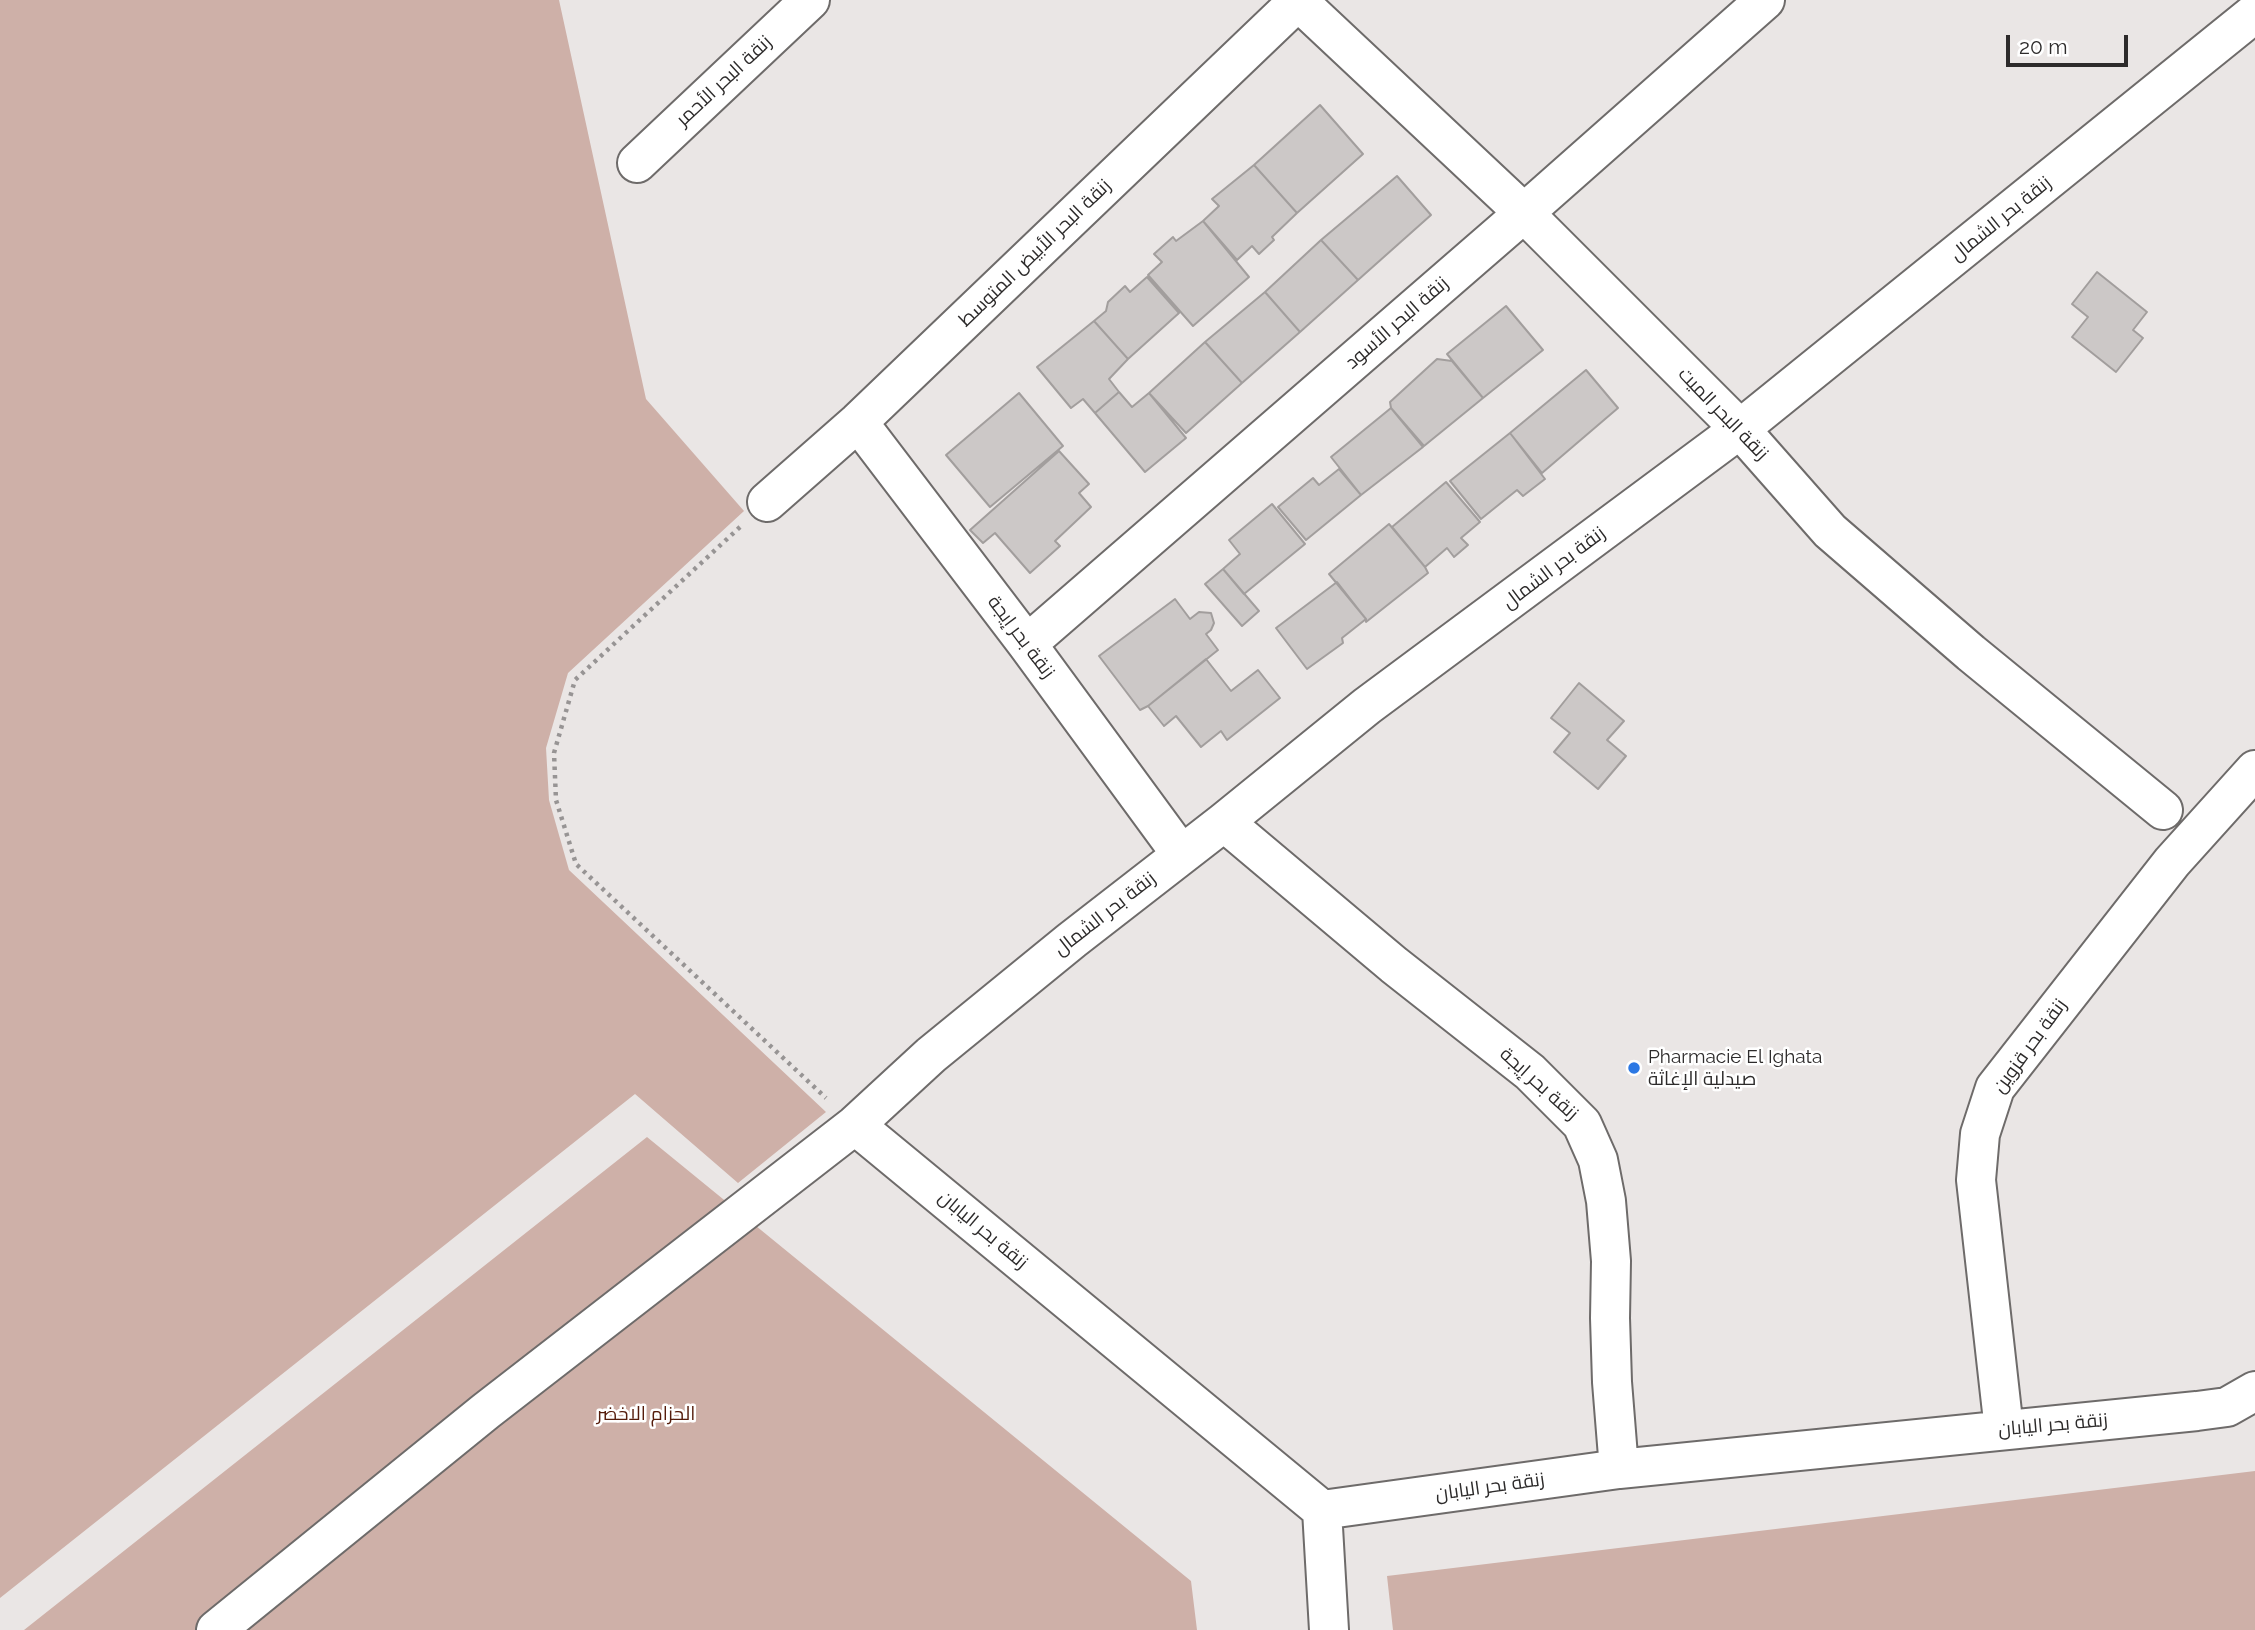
<!DOCTYPE html>
<html>
<head>
<meta charset="utf-8">
<style>
	body { margin:0 }
	#map { position:relative; width:2255px; height:1630px; overflow:hidden; background:#eae6e5; font-family:Raleway,sans-serif }
	canvas { display:block }
	.scale { position:absolute; left:2006px; top:35px; width:122px; height:32px; box-sizing:border-box; border:4px solid #2d2b2b; border-top:0; padding-left:9px; font-size:21px; line-height:24px; white-space:nowrap; color:#2d2b2b; -webkit-text-stroke:5px #fff; paint-order:stroke }
</style>
</head>
<body>
<div id="map">
<canvas width="2255" height="1630"></canvas>
<div class="scale">20 m</div>
</div>
<script>
const c = document.querySelector('canvas').getContext('2d');
c.lineJoin = 'round';
function paint(path, color) {
  c.fillStyle = color;
  c.fill(path, 'evenodd');
}
function stroke(path, color, width, dash) {
  c.strokeStyle = color;
  c.lineWidth = width;
  c.lineCap = dash ? 'butt' : 'round';
  c.setLineDash(dash || []);
  c.stroke(path);
}
function write(font, color, halo, rows, align = 'center') {
  c.font = font + ' Raleway,Cairo,sans-serif';
  c.lineWidth = 5;
  c.setLineDash([]);
  c.textBaseline = 'middle';
  c.strokeStyle = halo;
  c.fillStyle = color;
  for (const [text, x, y, turn = 0] of rows) {
    c.save();
    c.translate(x, y);
    c.rotate((+turn || 0) * Math.PI / 180);
    c.textAlign = isNaN(turn) ? turn : align;
    if (halo) c.strokeText(text, 0, 0);
    c.fillText(text, 0, 0);
    c.restore();
  }
}
paint(new Path2D(`
	M0,0h559l87,399 98,112 -176,162 -22,75 3,52 20,70 257,242 -88,71 -103,-89 -635,504z
	M647,1137l544,444 6,49h-1173z
	M2255,1471v159h-862l-6,-54z`), '#ceb0a8');
const building = new Path2D(`
	M1320,105l43,49 -66,59 -43,-48z
	M1254,165l43,48 -25,24 2,3 -15,14 -7,-8 -15,14 -34,-39 16,-15 -7,-7z
	M1397,176l34,39 -73,65 -37,-40z
	M1203,221l46,56 -56,49 -45,-51 14,-13 -8,-8 19,-17 3,4z
	M1321,240l37,40 -58,52 -35,-40z
	M2097,272l50,40 -14,18 10,8 -27,34 -44,-35 16,-20 -16,-13z
	M1147,277l32,36 -51,46 -34,-38 12,-10 2,-9 17,-16 5,6z
	M1265,292l35,40 -58,51 -37,-41z
	M1506,306l37,44 -60,48 -36,-44z
	M1094,321l34,38 -19,20 10,13 -24,21 -12,-14 -12,9 -34,-41z
	M1205,342l37,41 -56,50 -37,-40z
	M1437,359l15,2 31,37 -59,48 -33,-38 -1,-6z
	M1586,370l32,38 -76,65 -32,-40z
	M1119,392l13,15 17,-14 37,45 -41,34 -50,-59z
	M1019,393l44,53 -73,61 -44,-52z
	M1391,408l32,39 -62,48 -30,-38z
	M1510,433l35,46 -22,17 -6,-6 -36,29 -31,-38z
	M1059,451l30,33 -10,9 12,14 -36,34 5,5 -30,27 -35,-40 -12,10 -13,-13z
	M1339,469l22,26 -55,45 -28,-33 35,-29 6,7z
	M1446,482l34,40 -19,16 7,7 -14,12 -7,-9 -22,19 -33,-40z
	M1272,504l33,40 -61,50 -21,-25 17,-15 -11,-14z
	M1389,524l36,43 3,6 -62,49v-3l-37,-45z
	M1223,569l36,42 -17,15 -37,-42z
	M1337,582l29,37 -24,19 1,5 -36,26 -31,-41z
	M1175,599l15,20 9,-7 12,1 3,10 -3,7 -5,4 12,16 -70,56 -8,4 -41,-54z
	M1206,659l25,32 27,-21 22,28 -53,42 -6,-9 -20,16 -25,-31 -12,10 -16,-20z
	M1579,683l45,38 -17,19 19,16 -28,33 -44,-37 16,-19 -19,-15z`);
paint(building, '#ccc8c7');
stroke(building, '#a29e9d', 2);
const street = new Path2D(`
	M1298,1l226,212 216,216 90,102 141,122 192,157
	M637,163l173,-163
	M858,422l169,222 154,210
	M767,502l91,-80 441,-422
	M1027,644l497,-431 241,-213
	M1224,822l170,143 136,107 52,52 16,36 8,41 5,60 -1,57 2,64 7,87
	M855,1125l467,385 297,-41 578,-58 30,-4 28,-16
	M2004,1430l-28,-250 4,-46 15,-46 177,-226 83,-92
	M1322,1510l7,120
	M216,1630l270,-219 369,-286 76,-70 141,-115 152,-118 143,-116 373,-277 515,-416`);
stroke(street, '#6e6b6a', 42);
stroke(new Path2D(`
	M740,527l-165,153 -21,73 2,47 20,64 250,234`), '#979494', 4.5, [3.5, 5]);
stroke(street, '#fff', 38);
for (const [x, y, r, color] of [
	[1634,1068,7,"#2c78e4"]
]) {
  const dot = new Path2D();
  dot.arc(x, y, r, 0, 2 * Math.PI);
  c.fillStyle = color;
  c.fill(dot);
  stroke(dot, '#fff', 2.5);
}
write('19px', '#2d2b2b', '#fff', [
	["زنقة البحر الأحمر",724,81,-43],
	["زنقة بحر الشمال",2001,219,-39],
	["زنقة البحر الأبيض المتوسط",1035,253,-44],
	["زنقة البحر الأسود",1397,323,-41],
	["زنقة البحر الميت",1723,414,46],
	["زنقة بحر الشمال",1554,568,-37],
	["زنقة بحر إيجة",1021,637,53],
	["زنقة بحر الشمال",1105,914,-38],
	["زنقة بحر قزوين",2030,1046,-54],
	["زنقة بحر إيجة",1539,1084,42],
	["زنقة بحر اليابان",983,1230,40],
	["زنقة بحر اليابان",2053,1425,-5],
	["زنقة بحر اليابان",1490,1487,-8]
]);
write('19px', '#2d2b2b', '#fff', [
	["Pharmacie El Ighata",1648,1057],
	["صيدلية الإغاثة",1648,1079]
], 'left');
write('19px', '#551c0b', '#fff', [
	["الحزام الاخضر",646,1414]
]);
</script>
</body>
</html>
